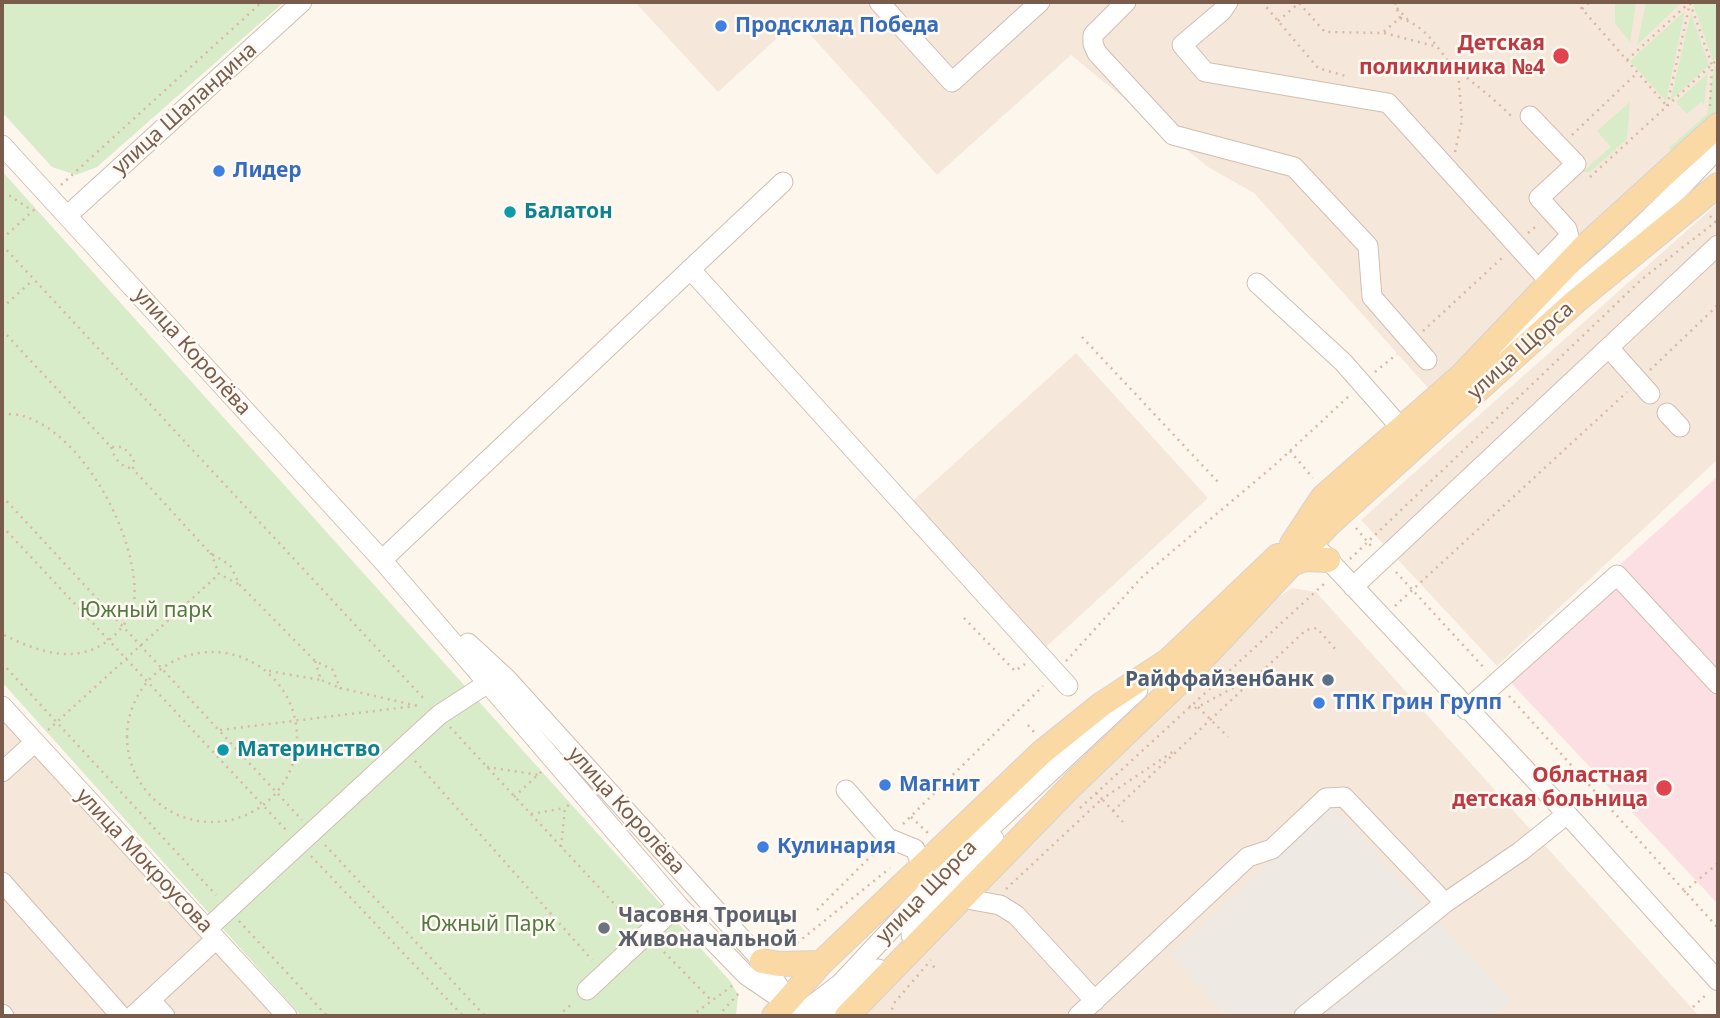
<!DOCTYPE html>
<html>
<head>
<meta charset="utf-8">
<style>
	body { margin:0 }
	#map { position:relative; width:1720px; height:1018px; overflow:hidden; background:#fdf6ec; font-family:"Noto Sans",sans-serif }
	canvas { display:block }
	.frame { position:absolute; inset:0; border:4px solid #7a5c4d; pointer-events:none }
</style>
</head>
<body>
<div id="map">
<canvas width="1720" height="1018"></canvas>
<div class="frame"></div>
</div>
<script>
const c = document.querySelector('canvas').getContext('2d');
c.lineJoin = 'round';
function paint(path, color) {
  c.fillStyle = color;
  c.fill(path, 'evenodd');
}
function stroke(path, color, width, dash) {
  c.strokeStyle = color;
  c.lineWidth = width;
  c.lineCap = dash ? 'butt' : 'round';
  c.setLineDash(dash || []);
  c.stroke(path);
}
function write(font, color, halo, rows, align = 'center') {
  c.font = font + ' "Noto Sans",sans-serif';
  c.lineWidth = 5;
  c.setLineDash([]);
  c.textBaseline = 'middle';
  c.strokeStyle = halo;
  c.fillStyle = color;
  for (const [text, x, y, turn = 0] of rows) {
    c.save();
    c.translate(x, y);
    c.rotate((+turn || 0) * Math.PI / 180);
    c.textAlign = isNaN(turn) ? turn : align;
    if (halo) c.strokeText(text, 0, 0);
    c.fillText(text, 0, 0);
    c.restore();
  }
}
paint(new Path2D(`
	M635,2h1083v109l-289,278 -175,-196 -46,-26 -137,-112 -134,120 -140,-155 -79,72z
	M1718,203v256l-221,207 -136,-146z
	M1076,353l132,145 -162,149 -133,-146z
	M1292,588l24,4 383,424h-204l16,-15 -340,-47 56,62h-363l92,-104 319,-313z
	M2,717l273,299h-273z`), '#f5e8da');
paint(new Path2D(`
	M1332,805l180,196 -17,15h-268l-56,-61z`), '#efe9e4');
paint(new Path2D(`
	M1718,476v428l-217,-232z`), '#fbdfe3');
paint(new Path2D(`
	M2,2h282l-187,165 -21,8 -24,-8 -50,-55z
	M1615,2h21l-6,40 -15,-19z
	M1646,2h36l-45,43z
	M1695,2h23v54l-5,5 -20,-57z
	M1685,11l-19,90 -36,-40z
	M1691,13l18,52 -39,36z
	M1718,64v47l-44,43 -5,-6 38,-34 7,-47z
	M1708,73l-4,32 -3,-3 -14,12 -11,-12z
	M1630,102l-3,37 -37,33h-8l29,-25 -14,-16z
	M2,171l729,811 7,13 -2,21h-435l-299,-334z`), '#d8ecc9');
const minor = new Path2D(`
	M879,2l73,80 88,-80
	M1126,2l-33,33v9l4,9 76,82 121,32 74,79 4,51 55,63
	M1228,2l-6,9 -40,34 23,27 183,31 161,178
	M1530,116l46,48 -37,34 28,31 2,8 -31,32
	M2,145l380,415 296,345 68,70 41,28
	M68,215l234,-213
	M690,269l378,417
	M1257,283l86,79 58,66
	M1502,345c77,-59 151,-126 216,-197
	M1609,348l41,46
	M1667,413l13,14
	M1320,551l247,263 151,167
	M382,560l401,-378
	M1353,587l365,-342
	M468,643l40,37 254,281 36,55
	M2,706l285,310
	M1466,710l151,-135 101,109
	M2,772l33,-30
	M846,790l42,48 27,11 7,17
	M2,882l119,134
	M961,898l39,7 16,10 79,86
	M207,929l232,-214 49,-32
	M911,935l83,-96
	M587,990l91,-85
	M150,1000l15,16
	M2,1014l2,2
	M133,1016l83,-77
	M798,1016l43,-33 114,-122 183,-171
	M819,1016l59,-47
	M1078,1016l170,-159 24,-8 54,-51 18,-1 101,106
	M1304,1016l141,-113 76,-52 46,-37`);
const major = new Path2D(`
	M1292,544l31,-47 138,-121 123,-129 134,-122
	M1291,564l14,-5 23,1
	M762,961l17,3 42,-1 220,-210 61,-49 67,-44 109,-104
	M774,1016l47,-53
	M847,1016l226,-232 120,-115 136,-145 247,-223 142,-116`);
stroke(minor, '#d1beb0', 21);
stroke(major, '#dad1cd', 26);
stroke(new Path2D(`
	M1262,2l56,66 31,9
	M1576,2l90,103
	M1690,3l22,62 -2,41
	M1397,8l12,13
	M1582,9l8,-7
	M1400,18c33,11 35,33 60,54 18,15 36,28 53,46
	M1278,21l21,-18 26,29 57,1 18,-15 -5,-16
	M1384,33l54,14
	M1627,60l62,-57
	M1667,106l23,-103
	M1572,135l65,-62
	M1455,152l7,-32 -4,-48
	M1590,177l128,-118
	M61,185l201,-183
	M2,196h8l23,15
	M1710,216l8,9
	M1528,233l11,-9
	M2,239l34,-31
	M2,245l424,456
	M2,308l31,-28
	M2,330l109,117h12l11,12 -1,10 77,84 20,12 10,20 75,76 18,9 7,18 78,18
	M1423,331l80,-74
	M1082,337l136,145
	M1650,370l68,-65
	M1375,372l22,-18
	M2,414c6,0 15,0 21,2 62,18 118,126 111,187 -2,12 -11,24 -19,32 -35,32 -75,18 -113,-1
	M111,447c4,13 9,19 22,22
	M1290,451l23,27
	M2,496l300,324
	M2,526l285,305
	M1356,528l16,19
	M211,553l8,21 21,11
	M1350,559l292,-280 76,-59
	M1396,572l90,98
	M1395,606l232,-214
	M964,618l51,53 10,-7
	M127 737a85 85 0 1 1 170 0a85 85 0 1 1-170 0Z
	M315,661l6,19 19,8
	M1066,661l77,-85 134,-113 73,-68
	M2,663l214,232
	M269,671l52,9
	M1509,696l209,232
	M1189,706l3,3 6,-2 44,-24 5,3
	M1198,707l30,30
	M1028,725l6,7
	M450,727l183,197
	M48,730l171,-156
	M220,730l195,-24
	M415,761l177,199
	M487,767l52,8
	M1096,793l6,6 72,-48
	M514,797l28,-26
	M1080,808l245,-225
	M1113,811l193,-181 11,-2 19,22
	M531,814l34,-6
	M911,817l18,17
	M903,824l140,-138
	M325,845l160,171
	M561,847l4,-39 5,-4
	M311,856l152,160
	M1006,889l96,-90 21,23
	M1684,892l34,-29
	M817,910l59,-59
	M239,921l88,95
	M797,943l93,-75
	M778,945l15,-15
	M659,947l52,53
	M933,966l4,4
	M1693,1007l15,-14
	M558,1016l16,-14
	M691,1016l41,-30
	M718,1016l21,-23
	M889,1016l6,-14 36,-42`), '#d9b8a5', 2.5, [2, 5]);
stroke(minor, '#fff', 19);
stroke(major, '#fbd9a5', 24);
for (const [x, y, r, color] of [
	[721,26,7,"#3f7fe0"],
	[1561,56,9,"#e0444e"],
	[219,171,7,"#3f7fe0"],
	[510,212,7,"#0f9aa8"],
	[1328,680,7,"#5c6f8a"],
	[1319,703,7,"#3f7fe0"],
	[223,750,7,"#0f9aa8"],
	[885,785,7,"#3f7fe0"],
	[1664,788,9,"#e0444e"],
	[763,847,7,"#3f7fe0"],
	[604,928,7,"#6b7280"]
]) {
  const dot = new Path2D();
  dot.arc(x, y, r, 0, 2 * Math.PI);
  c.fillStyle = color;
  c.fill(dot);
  stroke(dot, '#fffaf3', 2.5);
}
write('bold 21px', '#366cbe', '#fffaf3', [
	["Продсклад Победа",735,26],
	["Лидер",233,171],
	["ТПК Грин Групп",1333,703],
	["Магнит",899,785],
	["Кулинария",777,847]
], 'left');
write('bold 21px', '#be3a42', '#fffaf3', [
	["Детская",1545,44],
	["поликлиника №4",1545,68],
	["Областная",1648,776],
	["детская больница",1648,800]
], 'right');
write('21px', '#7a5c4d', '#fffaf3', [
	["улица Шаландина",185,109,-42],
	["улица Щорса",1521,351,-42],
	["улица Королёва",192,352,48],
	["улица Королёва",626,811,48],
	["улица Мокроусова",144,861,47],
	["улица Щорса",927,892,-46]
]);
write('bold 21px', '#0d838f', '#fffaf3', [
	["Балатон",524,212],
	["Материнство",237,750]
], 'left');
write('21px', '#537a41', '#fffaf3', [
	["Южный парк",146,611],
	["Южный Парк",488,925]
]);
write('bold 21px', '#4e5e75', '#fffaf3', [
	["Райффайзенбанк",1314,680]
], 'right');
write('bold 21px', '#5b616d', '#fffaf3', [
	["Часовня Троицы",618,916],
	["Живоначальной",618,940]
], 'left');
</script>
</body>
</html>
